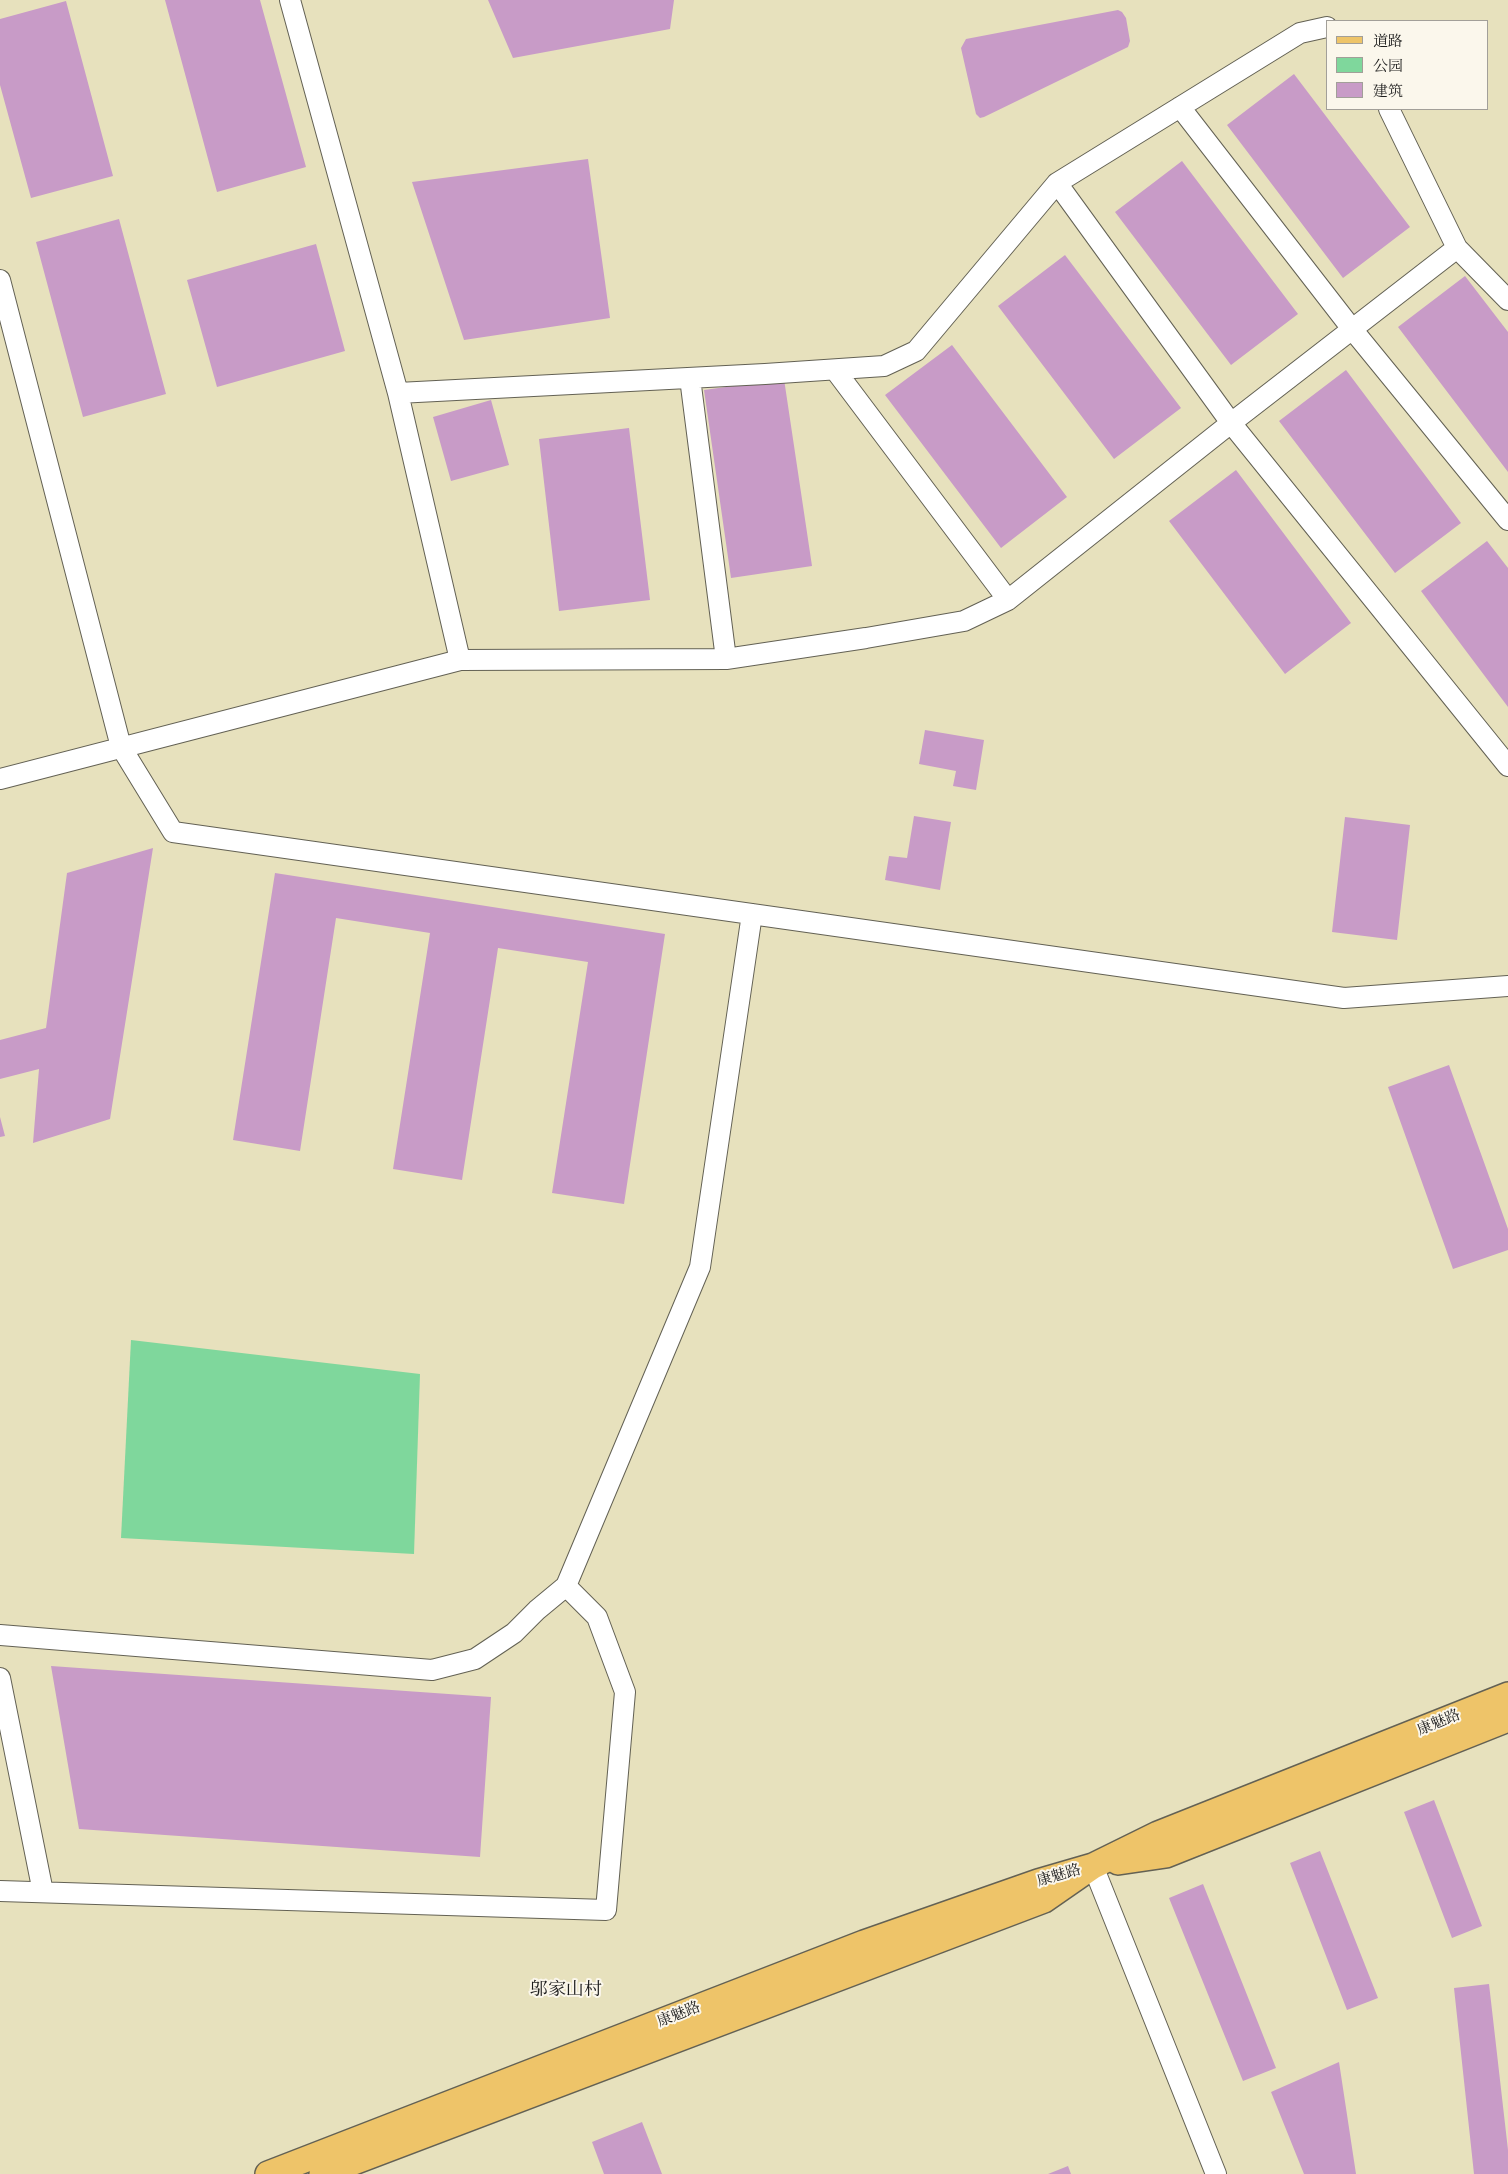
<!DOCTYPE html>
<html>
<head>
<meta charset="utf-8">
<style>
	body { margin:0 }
	#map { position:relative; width:1508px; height:2174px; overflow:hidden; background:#e7e1bd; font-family:"Gentium Book Plus","Noto Serif SC",serif }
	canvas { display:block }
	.legend { position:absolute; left:1326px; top:20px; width:162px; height:90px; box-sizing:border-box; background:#fbf7ec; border:1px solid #a29f99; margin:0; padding:6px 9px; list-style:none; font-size:15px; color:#1c1c1c }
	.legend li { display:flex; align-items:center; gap:10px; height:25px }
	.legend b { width:25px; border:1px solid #a29f99 }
</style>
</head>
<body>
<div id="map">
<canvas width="1508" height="2174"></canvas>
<ul class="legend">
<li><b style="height:6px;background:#eec469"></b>道路</li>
<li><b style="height:14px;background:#7fd79c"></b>公园</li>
<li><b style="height:14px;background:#c89bc7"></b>建筑</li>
</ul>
</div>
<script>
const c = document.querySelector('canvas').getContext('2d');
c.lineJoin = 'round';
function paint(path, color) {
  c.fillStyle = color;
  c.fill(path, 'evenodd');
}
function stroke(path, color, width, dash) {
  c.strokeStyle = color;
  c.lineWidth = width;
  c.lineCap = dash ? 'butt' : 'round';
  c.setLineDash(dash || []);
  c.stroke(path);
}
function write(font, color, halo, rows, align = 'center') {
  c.font = font + ' "Gentium Book Plus","Noto Serif SC",serif';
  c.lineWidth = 4;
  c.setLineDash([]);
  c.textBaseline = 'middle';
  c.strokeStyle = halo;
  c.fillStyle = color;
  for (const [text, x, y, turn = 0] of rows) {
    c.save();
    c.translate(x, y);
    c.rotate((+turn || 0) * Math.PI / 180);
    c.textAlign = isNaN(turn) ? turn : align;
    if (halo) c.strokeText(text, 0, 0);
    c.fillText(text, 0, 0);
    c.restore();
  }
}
paint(new Path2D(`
	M131,1340l289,34 -6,180 -293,-16z`), '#7fd79c');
paint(new Path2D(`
	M165,0h95l46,167 -89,25z
	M488,0h186l-4,29 -157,29z
	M66,1l47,175 -82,22 -31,-113v-66z
	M1118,10l4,2 4,6 4,23 -2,6 -144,70 -4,1 -4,-4 -15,-66 5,-9z
	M1294,74l116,153 -67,51 -116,-153z
	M588,159l22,159 -146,22 -52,-158z
	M1182,161l116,153 -67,51 -116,-153z
	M119,219l47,175 -83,23 -47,-175z
	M316,244l29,107 -128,36 -30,-107z
	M1065,255l116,153 -67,51 -116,-153z
	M1465,276l43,56v140l-110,-145z
	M952,345l115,152 -66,51 -116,-153z
	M1346,370l115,153 -66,50 -116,-152z
	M784,379l28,187 -81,12 -27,-188z
	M491,400l18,65 -58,16 -18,-64z
	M629,428l21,172 -91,11 -20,-172z
	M1236,470l115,153 -66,51 -116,-153z
	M1487,541l21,27v139l-87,-116z
	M925,730l59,10 -8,50 -23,-4 3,-15 -37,-7z
	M914,816l37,6 -11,68 -55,-10 4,-24 18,2z
	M1345,817l65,8 -13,115 -65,-8z
	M153,848l-43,271 -77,24 6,-74 -39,10v-39l46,-12 21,-155z
	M275,873l390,61 -41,270 -72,-11 36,-231 -90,-14 -36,232 -69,-11 37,-236 -94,-15 -36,233 -67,-11z
	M1449,1065l59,164v21l-55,19 -65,-182z
	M0,1117l5,19 -5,1z
	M51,1666l440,31 -11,160 -401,-28z
	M1434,1800l48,126 -30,12 -48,-126z
	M1320,1851l58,147 -31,12 -57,-147z
	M1203,1884l73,184 -33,13 -74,-183z
	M1489,1984l19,166v24h-34l-20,-186z
	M1339,2062l17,112h-52l-33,-82z
	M642,2122l20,52h-58l-12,-32z
	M1068,2166l3,8h-23z`), '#c89bc7');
const minor = new Path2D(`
	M290,0l108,393 62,267
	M1180,107l172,222 156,191
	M1389,109l68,139 51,52
	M1057,183l174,240 277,343
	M0,280l121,467 52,85 1171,166 164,-12
	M835,370l173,230
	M690,378l36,281
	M398,393l367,-19 119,-8 32,-15 141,-168 243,-150 27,-6
	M0,779l460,-119 266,-1 140,-21 98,-17 44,-21 223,-177 226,-175
	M0,1635l432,35 43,-11 39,-26 23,-23 29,-24 134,-319 52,-353
	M0,1678l43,214
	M1093,1866l123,308
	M0,1891l606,19 19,-218 -28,-75 -31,-31`);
const major = new Path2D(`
	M1118,1862l48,-7 342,-136
	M1093,1866l65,-32 350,-139
	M268,2174l596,-231 174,-61 55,-16 -49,34 -722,274`);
stroke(minor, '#636154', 22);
stroke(major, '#636154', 28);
stroke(minor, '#fff', 20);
stroke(major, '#eec469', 25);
write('15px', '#1c1c1c', '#fbf7ec', [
	["康魅路",1439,1723,-22],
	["康魅路",1059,1876,-16],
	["康魅路",679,2015,-21]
]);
write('18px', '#1c1c1c', '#fbf7ec', [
	["邬家山村",566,1990]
]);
</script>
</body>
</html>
